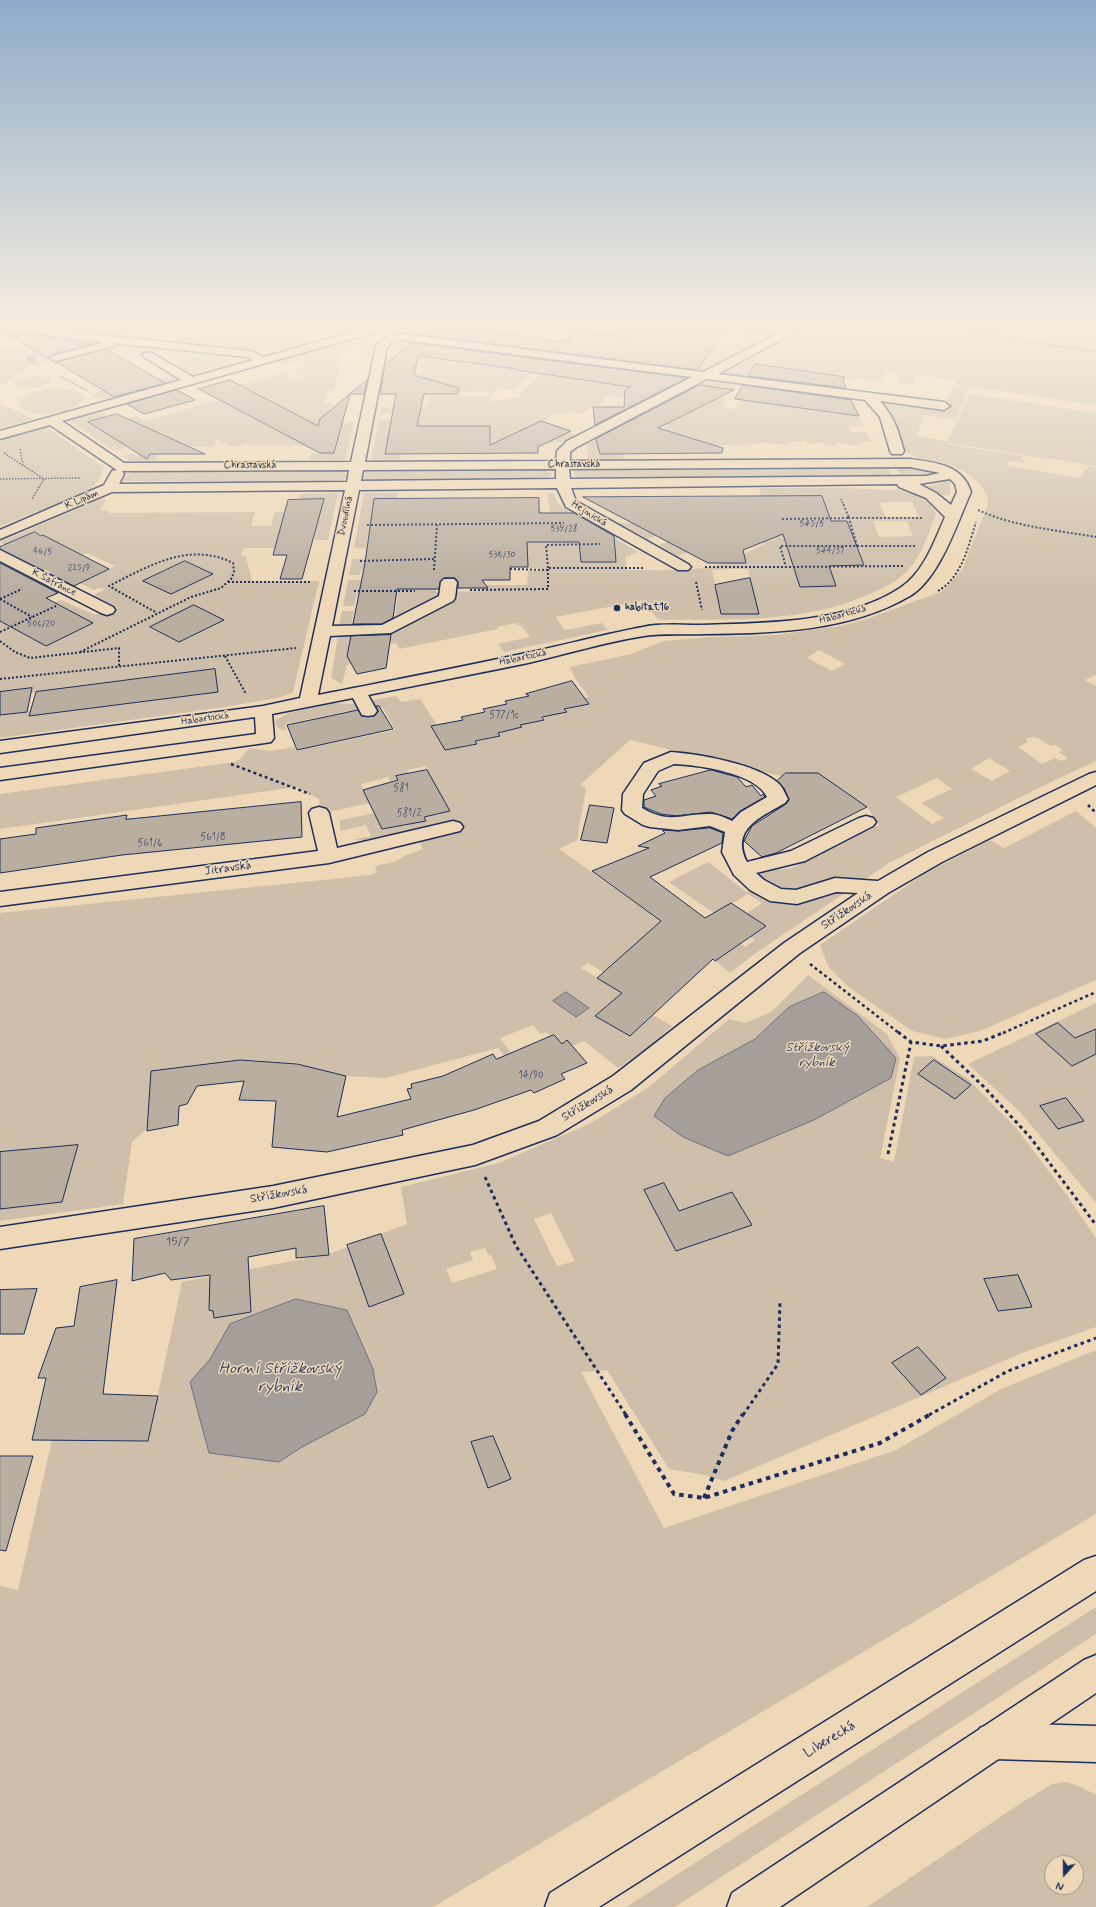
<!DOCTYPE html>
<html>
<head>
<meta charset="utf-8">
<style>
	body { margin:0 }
	#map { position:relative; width:1096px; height:1907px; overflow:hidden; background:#eed8b7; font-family:Mynerve,sans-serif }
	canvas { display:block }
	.north { position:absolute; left:1044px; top:1855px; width:40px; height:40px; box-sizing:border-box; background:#eed8b7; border:1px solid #9a9493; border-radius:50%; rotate:201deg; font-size:11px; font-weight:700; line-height:16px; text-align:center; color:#1b2f5e }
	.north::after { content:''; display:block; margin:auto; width:14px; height:18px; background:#1b2f5e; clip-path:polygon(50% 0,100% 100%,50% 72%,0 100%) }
</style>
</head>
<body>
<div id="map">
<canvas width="1096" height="1907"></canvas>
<div class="north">N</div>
</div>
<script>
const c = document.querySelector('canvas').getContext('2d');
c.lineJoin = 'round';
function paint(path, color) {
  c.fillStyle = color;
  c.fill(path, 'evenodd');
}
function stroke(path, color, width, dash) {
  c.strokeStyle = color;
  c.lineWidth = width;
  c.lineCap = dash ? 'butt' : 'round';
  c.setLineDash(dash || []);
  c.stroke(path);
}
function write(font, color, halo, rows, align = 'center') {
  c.font = font + ' Mynerve,sans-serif';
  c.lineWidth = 3;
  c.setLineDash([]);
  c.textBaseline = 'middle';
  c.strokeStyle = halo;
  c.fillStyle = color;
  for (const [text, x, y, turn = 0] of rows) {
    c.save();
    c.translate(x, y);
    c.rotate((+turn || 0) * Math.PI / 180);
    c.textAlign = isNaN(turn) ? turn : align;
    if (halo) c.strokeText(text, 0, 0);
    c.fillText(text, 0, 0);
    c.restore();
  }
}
paint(new Path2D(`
	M8,324h333l6,3v3l-75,22z
	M412,324h225l-3,5 64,9 8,-9 -23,-3 17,-2 75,11 -72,37 -28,-4 3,-4 -139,-13 4,-4 17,-6h-3v-2l-6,-1 -3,4 -115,-17c-12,11 -17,8 -32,3zM729,334l17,2 -1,2 3,1 -6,7 -29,-4 7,-6h6z
	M818,324h278v81l-127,-18 -13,33 -32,-5 -7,21 30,5 -1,3 77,12 -2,4h4l-1,3 -15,-3 -1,6 73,12 3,-8h3l1,-4 8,2v207l-11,5 11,6v75l-43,20 -164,82 -136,92 -23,18 -17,-14 27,-16 5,4 10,-7 -5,-3 -4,-23 16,-11 -14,-9 -33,20 -46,-32 39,-20 40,31 4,-15 14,-7 26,-3 87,-43 -12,-18 -49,-34h-32l-2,1 1,3 -155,-37 -50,45 6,3 -9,52 -18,9 121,86 -72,40 -20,-12 -7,5 47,28 -17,16 -7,-4 -8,8 34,20 23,-21 19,11 -23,21 -31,21 -34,-27 -19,8 -11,-14 -4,1 -3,-4 -7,2 -7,-9 -33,13 11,15 5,17 -18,-22 -113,30 -39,-2 -48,-11v-2l-23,-1 -2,-2v2l-23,-2 -59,6 -43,62 -16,14 -9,62 -123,17v-308l371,-38 6,-3 -2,-6 19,-4 12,-7 17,-6 -3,-6 8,-5 33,-8 -7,-10 -89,20h-13l19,-4 -5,-11 -26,6v-10l1,-1 34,-7 8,16 22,-5 2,1 17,-4 1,2 1,-1 -2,-5 26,-6 -25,-45 -18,4 1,3 -12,3 2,3 -8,2 -2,-4 -27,7 9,19 -32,7 -17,2 -2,-13 -23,-12 -296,42v-35l235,-32 5,-3 9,-11 21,3 24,-4 2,4 99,-21 -12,-22 -33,8 -2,-5 -63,13 1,6 -7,-1 -4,-6 1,-3 13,-7 45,-10 16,1 46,-8 5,6 19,-3 17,26 22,23 18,-4v-3l23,-5 -1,-3 24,-6 -2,-2 24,-6 -1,-2 23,-5 -2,-3 23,-5 -4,-6 5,-1 -13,-17 -6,-13 61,-13 33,-13 48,-4 64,-2 64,-9 27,-7 76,-28 19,-21 26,-66c-1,-25 -31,-38 -51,-43 -6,-1 -13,-1 -19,-3 -5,-2 -11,-6 -16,-8 -7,-17 1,-23 -13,-38v-9l53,5 15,-28 -40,-5 -5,10 -16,-2 4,-10 -15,-2 -4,10 -94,-12v-1l-10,-1 -23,7 -3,4 -29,-4zM819,650l26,14 -13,7 -25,-13zM1032,737l6,1 13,8 4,-1 8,5 -4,2 9,6 -7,3 -6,-3 -13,6 -24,-17 10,-5 -2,-2 1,-2zM989,758l21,13 -18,10 -21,-12zM937,778l15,11 -31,14 23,15 -12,6 -36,-27z
	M0,331l221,24 10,4v2l-8,5 -35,9 -5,-4 -15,-17c-23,-6 -45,4 -67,-7l-70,19 -31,20v-35l49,-12 -39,-5 -10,2z
	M362,338l11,1 -3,14h-9l-2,-1 3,-7 -18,1 -7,24 2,1 -1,7 -3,2h2l-3,11h-6l-3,12 8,1v2h-3l-2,9 14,8h12l-9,37h-35l2,-7h23l2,-8 -87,1 1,-2h-8l-1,2h-15v-2l-7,-1 -1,-7 -5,11 -85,-1 -15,5 -44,-30 31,-9 7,4 -20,6 7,5 41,-11 8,5 86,-24 6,-11 46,-13 17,8 4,-4 -12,-7 15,-4 -9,-5 -14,5 -7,-4zM148,427l6,4 -34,11 -11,-7z
	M403,342l17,2 -6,5 3,7 100,13 -1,2 16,2 -17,17 -17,-2 -9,9 1,4 27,-3 24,-25h5l-2,2 4,1 14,2 2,-2 89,-2 37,5 -59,30 -9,-3 9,-5 -16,-5 -4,2 -5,-1 -4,2 4,2 -27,13 -8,-3 -5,3 -3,-1 2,1 -3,1 -6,-2 -8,5 2,1 -11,3 39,14 -13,6 -73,3v-7h-15l-91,6 -1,10h16l-1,6h-29l8,-40h11l-1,6h7l19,-13 -35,1 1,-6 46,-1 1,-5 3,-2 -2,-3 -8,-1h68v-5l-70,1 5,-15h-3l2,-8 -34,-1 4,-24z
	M172,374l3,6 -67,18 -10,1 -7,-3 10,-6 5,3z
	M40,375l11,4 -1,4c-12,5 -22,7 -35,4l-1,-4 8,-5z
	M708,381l28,4 -3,4 -19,-2 -6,8 19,3 -5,8 12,4 7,-10 88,2 2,-5 19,2 13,27h-14l1,6h16l5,10h-12l1,3h-12l-12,-3 1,4h-12l-1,-3 -17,1 -1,-3 -18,2v2l-24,-2 -20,2v1l-17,-1 -37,2 -3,-12 -11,2 -79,6 3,11h24l1,6h-37l-1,-16 37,-19 30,9 15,-8 -6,-2 28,-13 -23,-9z
	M51,388l26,2 7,4 1,5c-13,16 -53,21 -67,6 5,-13 21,-15 33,-17z
	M969,394l127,19v53l-149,-23z
	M0,404l34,15 -34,9z
	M45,428h3l52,37h4l-4,13 -10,13 -90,35v-85z
	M130,454h6l-1,2 23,-2 -3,7h-25l-7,-5z
	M581,467l29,2 278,-1 4,10 -312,1 -5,-2 -1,-8z
	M400,468l1,2 141,-1 9,4 1,2 -7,5 -175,1 -6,-2 1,-8 3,-1z
	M896,468h23l13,5 -3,3 -28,1z
	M336,471l7,1 4,3 -1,3 -13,4 -210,-1 2,-5 8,-4z
	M947,481l3,1v13h-8l-18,-8z
	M759,488h83l56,2 16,5 14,7 8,11 -1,4c-7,17 -13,38 -26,52 -10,11 -22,17 -35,23 -67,32 -143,27 -215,28l-18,-19 -86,16 10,13 37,-7 6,7 -104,22 -6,-8 32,-7 -9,-12h-3l-2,-2 -19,4 1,2 -99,20 -3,-6 -50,10 5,11 -4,1 -5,19 -11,-6 7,-42 50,-2 71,-37 -3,-1v-4l25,-1 1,-6h45l1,-14h13v-3h-13v-8h-3l-1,-4h-14v-5h3v-4h-3v-4h3v-12h-3v-2h-68l-6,63h3v6l-55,28 -45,1 3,-16h12l-2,11 42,-1 4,-28h-41l-3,13h-11l5,-26h13l-1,9h38l4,-26h-38l-1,6h-2l-1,6h-11l3,-16 57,-1 1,-10h-14v-4h8l2,-16h-37l-3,20h-12l10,-55h34l-1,6h-23l-2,13h23v3h20v-3l107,-2v3h10v-3l10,1 1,6h8l-4,-23 6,-1 4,9 6,6 75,44 -13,5 2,13c26,0 52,1 78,-2 20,-2 42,-16 60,-24l-16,-7 -35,14 -3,-4 -3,1 -4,-2 -26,10 -19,-11 11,-4 9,5 17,-7 -4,-2 -3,1 -28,-17 -16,6 8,6 -1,1 6,1 -10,4 -30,-16h26l-2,-15 44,-1 3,5h26l-1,-5h50zM789,496h33l7,22h-33zM893,502h19l7,15h-33l-7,-14zM831,521l8,24h-34l-7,-24zM873,521h34l6,15 -34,1zM558,526h19l2,16h-34l-1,-15zM746,527h25l4,12 -13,3zM579,546h36l1,16h-35zM858,548l6,17h-35l-6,-16zM727,569h21l11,45h-38l-9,-44zM830,569l6,17 -36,1 -5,-17z
	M338,493l-10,47h-14l2,-10h-27l1,18h-46l-3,8h5l6,25h67l-26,111 -11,5 -57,10 -225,31v-23l31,-4 -1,5 188,-25 -3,-21 -184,23 1,-5 -32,4v-125l29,46 32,-13 34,15 18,-10 -20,-10 13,-6 -8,-1 -4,2 -14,-7 35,-17 -28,-13 -6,2 -35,-16 3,-1 -14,-6 -11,23 -24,-13 101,-43 5,1 -6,11h9v2l146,-1 -4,14h20l4,-14 46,-1 3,-12h-25l2,-5zM185,561l27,13 -41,20 -28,-13zM223,620l-44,22 -29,-14v-1zM93,623l-47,23 -27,-15z
	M1076,811l20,17v152l-116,51 -34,8 -34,-8 -65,-45 -19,-20 -8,-21 104,-71 66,-34 14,8z
	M808,975l79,59 13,25 -20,99 14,4 20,-105 18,-1 36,23 49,50 49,65 30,44v89l-74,26 -298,128 -19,-6 -36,-6 -62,-99 -26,2 83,156 232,-78 105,-61 95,-39v164l-663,393h-433v-321l18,4 34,-150 96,1 34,-159 147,-28 78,-30 -6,-37 98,-24 92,-40 58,-36 80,-68 17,4 25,-11zM789,1007l101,71 -76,42 -86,36 -63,-58 33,-28 57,-31zM551,1213l24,48 -18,5 -23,-47zM485,1248l4,8 2,-1 6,14 -45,14 -6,-14 27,-9 -3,-8zM230,1324l72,123 -23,15 -89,-80 20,-23zM492,1436l18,42 -22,10 -17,-46z
	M1096,1003v200l-76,-91 -52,-48z
	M1096,1607v27l-421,273h-49z
	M1067,1782l16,6 13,7v112h-229l154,-104 31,-19zM1052,1863h24v24h-24z`), '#cfbfaa');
const water = new Path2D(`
	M566,992l23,16 -13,9 -23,-16z
	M824,992l34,24 38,42 -5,20 -77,42 -86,36 -45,-19 -29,-21 11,-18 33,-28 57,-31 34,-32z
	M296,1299l51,11 26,59 4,23 -12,22 -63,33 -23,15 -70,-9 -19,-71 20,-23 20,-35z`);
paint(water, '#a69e98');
stroke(water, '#6e7281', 1);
const building = new Path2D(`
	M641,324h38l45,9 -27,37 -275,-35 11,-10 123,16 12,-1 8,-9 51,6z
	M5,333l87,11 -40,11 -3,3z
	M412,343l275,35 -92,47 -2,-18h31l1,-17 6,-3 -115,-17 1,-1 -99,-13 -4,19 45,13 -1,6h-34l-7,32h73v19l51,-24 30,10 -33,16v6l-153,1 11,-60h-16l5,-29z
	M106,349l59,34 -51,14 -58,-35z
	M755,364l90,13 -2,4 3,7 -98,-12z
	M230,380l88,46 2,-7 30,-25 -16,59h-14l-121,-64z
	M367,380l-3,14h-14z
	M700,385l34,5 -76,38 65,20 -1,5 -122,1 -4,-15z
	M743,385l108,15 8,16 -124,-17z
	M177,390l18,10 -51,14 -17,-10z
	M117,414l88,40h-55l-3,5 -59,-37z
	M822,496l9,25h16l17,44 -35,1 7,20 -36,1 -17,-53 -40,16 3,13h-38l-125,-66z
	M539,498v15h35l40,23 2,26h-35l-2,-20h-52l1,25h-18v13h-28l6,8h-30v-6l-3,-4h-11l-4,4 -1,7h-42l-4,29 -11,6h-29l12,-61 9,-64z
	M324,499l-22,80h-22l7,-24h-14l15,-55z
	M35,532l6,4 2,-1 66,34 -35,17 -74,-37v-2z
	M185,561l28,13 -42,20 -28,-13z
	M0,563l58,30 -12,5 47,25 -47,23 -46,-25z
	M750,578l9,36h-38l-6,-29z
	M194,605l30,15 -45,22 -29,-15z
	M391,635l-5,33 -29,6 -10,-18 4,-20z
	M215,669l3,23 -189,24 7,-24z
	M572,681l17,23 -25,5 3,3 -25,5 2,3 -24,5 2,2 -24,6 2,3 -25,5 2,3 -32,6 -14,-24 32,-6 -2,-3 24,-5 -2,-3 24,-5 -2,-3 24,-5 -3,-2z
	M32,688l-5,24 -27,3v-23z
	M376,706h3l14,23 -96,21 -10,-25 71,-15 4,6h12l4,-4z
	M427,770l23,41 -26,6 2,4 -44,8 -19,-39 35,-10 -2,-4z
	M711,770l26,7 9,10 6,-2 9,11 2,-2 2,3 -25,14 -8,8 -21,-7 -35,4 -15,-2 -17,-7v-7l12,-4 -5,-6 11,-4 -3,-2z
	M786,773h32l49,34 -91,46 -14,4 -18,-16 8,-15 34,-22 3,-4 -5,-12 -7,-7z
	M301,802l1,35 -180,18 -122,18v-34l36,-5v-6l91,-13 -1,4z
	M590,805l24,3 -7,35 -26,-3z
	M710,828l13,5 -1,10 -72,34 55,41 26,-15 35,23 -51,35 -2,-2 -83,77 -35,-20 27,-23 -25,-15 64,-57 -69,-50 57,-23 -11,-2 27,-13 -3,-3 16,1z
	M1058,1023l17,15 21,-9v25l-24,12 -36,-32z
	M554,1035l8,9 5,-4 20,23 -26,11 4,5 -31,14 -3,-3 -57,20 -72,20 1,5 -76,17 -55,-5 4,-46 -37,-1 5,-19 -47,5 -10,18 -8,2 -1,19 -31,6 4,-60 89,-11 57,4 49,12 -9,41 74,-18 -4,-10 5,-1 -1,-4 32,-8 50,-22 3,5z
	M934,1060l37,25 -16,14 -37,-25z
	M1066,1098l18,23 -26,8 -18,-23z
	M78,1145l-16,57 -62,7v-57z
	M664,1183l15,28 53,-19 20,33 -76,26 -32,-61z
	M324,1206l5,49 -33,3v-10l-48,9 3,55 -37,6 -1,-7 -4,-1 1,-35 -39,5 -6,-7 -33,8 2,-42z
	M381,1234l23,60 -35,13 -22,-62z
	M1018,1275l14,32 -34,4 -14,-32z
	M117,1280l-14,114 55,2 -10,45 -116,-1 14,-62h-8l18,-50 18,-2 6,-39z
	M37,1289l-13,45h-24v-44z
	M918,1347l28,31 -25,17 -29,-32z
	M493,1436l18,43 -23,9 -17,-46z
	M0,1456h33l-27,95 -6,-1z`);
paint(building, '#baaea1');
stroke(building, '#1b2f5e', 1);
const minor = new Path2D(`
	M0,324l250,27 14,6 116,-33h18l-1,2 -335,95 62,42 227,-1 25,-116c8,-10 16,-11 27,-12l300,38 74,-38 -49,-7 -5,-3h31l34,5 8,-5h14l-92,50 226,28 6,4 -6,4 -64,-9c15,17 18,29 24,50l-2,3h-10l-2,-3 -10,-34 -15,-17 -158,-21 -130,68 -7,5v9l340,-2c25,3 53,6 61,33 -14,31 -31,86 -61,104 -62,36 -136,37 -205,38 -20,1 -41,-1 -61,2 -39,6 -77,18 -116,27 -53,11 -106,21 -160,32l9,16 -3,4 -6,1 -6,-1 -9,-17 -81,16 2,24 -3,4 -6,1 -265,37v-12l256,-34 -1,-17 -255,36v-12l263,-35 37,-8 45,-208 -233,2 -112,47v-9l104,-45 8,-14 5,-1 -67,-45 -50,14v-8l181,-51 -37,-23 -2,-2 2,-2h8l41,24 60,-17 -6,-3 -133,-14 -1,3 -57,15 -4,-1 -2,-2 2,-2 53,-14 -105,-12zM403,340l289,37 -125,64 -10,10 -1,10 -191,1 22,-115 6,-5zM910,467l30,6 -14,3 -356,3 -1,-10zM556,469v10l-195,2 2,-11zM349,470l-2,12 -228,2 5,-10 -2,-3zM950,479l5,5 2,8 -6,13 -15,-12 -17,-9zM897,484l2,3 27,11 19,19c-11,25 -21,55 -45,71 -54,36 -139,35 -202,37 -18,0 -38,-2 -55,2 -39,7 -78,18 -117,26 -69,15 -138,28 -208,42l12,-59 61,-3 62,-32 2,-3 2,-16 -3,-3h-10l-3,3 -2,14 -57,29 -50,1 27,-136 198,-2 9,19 112,63h10l3,-3 -3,-3 -112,-63 -5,-13z
	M0,550l113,57 2,3 -2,3 -6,2 -6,-2 -101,-52z
	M671,752c28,2 86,12 107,31 5,4 7,11 10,16l-3,4c-24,14 -55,26 -38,59l44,-11 68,-33 7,-2 7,2 3,4 -3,4 -68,35 -49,12 8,7 17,9 15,1 39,-12 43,3 50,-29 161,-78 7,-2v13l-154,77 -54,31 -88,60 -169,137 -74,45 -82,30 -202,43 -273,41v-22l273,-41 200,-41 66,-24 74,-45 171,-133 74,-50 -22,-1 -39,12 -27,-3 -20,-11 -16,-15 -12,-23 3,-20 -15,-6 -32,4 -28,-3 -7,-2 -18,-11 -3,-4 1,-16 21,-31zM674,764c24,1 82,9 93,33l-26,15 -9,9c-6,-3 -14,-7 -21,-7 -29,-1 -40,11 -69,-6l1,-14 15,-23z
	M319,807l7,2 3,4 8,35 116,-27 7,2 3,4 -3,4 -131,32 -329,43v-14l318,-41 -9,-38 3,-4z
	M993,1723l103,3v36l-103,-3 -13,-5 -5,-13 5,-13z`);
const highway = new Path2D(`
	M1096,1556v35l-497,316h-54l5,-14 534,-333z
	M1096,1655v38l-316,214h-53l5,-14 352,-233z`);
stroke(minor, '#1b2f5e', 3);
stroke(highway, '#1b2f5e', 3);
stroke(new Path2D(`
	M917,324l179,28
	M36,359h-9l10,-5
	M29,360l9,6
	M59,376l29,15
	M20,449l3,16
	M4,453l40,26 -12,20
	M0,479l80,-1
	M841,499l2,5`), '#1b2f5e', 1.5, [1.5, 1.5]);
stroke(new Path2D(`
	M978,510c37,17 78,20 118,27
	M782,519l67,-1 -6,-15
	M367,525l197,-2
	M857,546l-8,-28h75
	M360,561l74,-2
	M903,566l-117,1 -6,-21h136
	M705,567h81
	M548,568l-2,-23 54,-1
	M510,569l38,1
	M434,570l3,-45
	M228,582h83
	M696,582l6,28
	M470,590l78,-1v-21h95
	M354,591h61
	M938,591c24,-14 30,-44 38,-69
	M0,599l22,-10
	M0,599l32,18
	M0,632l56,-26
	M0,641l15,11 15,6 89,-10v18
	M80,652l111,-55 30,-9 11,-10 2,-7 -1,-8c-44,-22 -84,3 -124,23l48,27
	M225,656l21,38
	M0,679l296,-31`), '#1b2f5e', 2, [2, 2]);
stroke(new Path2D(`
	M231,764l79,30
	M1088,805l8,8
	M810,964l89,69
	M1003,1033l93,-41`), '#1b2f5e', 2.5, [3, 3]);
stroke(new Path2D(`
	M898,1032l13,10 30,4 42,-5 22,-9
	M941,1046l43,41 46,50 66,88
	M888,1154l23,-112
	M485,1177l31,69 110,169
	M743,1415l35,-51 2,-63
	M929,1415l79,-44 88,-33`), '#1b2f5e', 3, [3.5, 3.5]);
stroke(new Path2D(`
	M625,1414l49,80 30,4 176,-55 51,-29
	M704,1498l28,-67 11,-17`), '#1b2f5e', 4, [4.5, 4.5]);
paint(minor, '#eed8b7');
paint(highway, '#eed8b7');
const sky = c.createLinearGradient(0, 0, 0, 591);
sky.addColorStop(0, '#8dabc8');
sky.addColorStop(0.55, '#f7eddf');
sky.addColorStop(1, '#f7eddf00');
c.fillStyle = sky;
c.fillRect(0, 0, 1096, 591);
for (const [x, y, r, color] of [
	[617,608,4,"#1b2f5e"]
]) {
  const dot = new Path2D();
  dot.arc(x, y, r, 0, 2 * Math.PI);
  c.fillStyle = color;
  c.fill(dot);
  stroke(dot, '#eed8b7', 1.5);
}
write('9px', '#434f6f', null, [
	["545/5",812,524],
	["539/28",564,529],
	["544/37",830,551],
	["46/5",43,552],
	["538/30",502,555],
	["225/9",79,568],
	["506/20",41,624]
]);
write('10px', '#1b2f5e', '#eed8b7', [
	["Chrastavská",574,465],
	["Chrastavská",250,466],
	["K Lipám",82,500,-23],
	["Hejnická",589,514,32],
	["Dvoudílná",346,516,-78],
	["K Šafránce",54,583,27],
	["Habartická",843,615,-15],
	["Habartická",523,658,-12],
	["Habartická",205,719,-8]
]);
write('bold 10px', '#1b2f5e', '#eed8b7', [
	["habitat16",625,608]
], 'left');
write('10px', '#434f6f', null, [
	["577/1c",504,716],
	["581",401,789],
	["581/2",409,814],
	["561/8",213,838],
	["561/6",150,844],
	["14/90",531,1076]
]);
write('12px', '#1b2f5e', '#eed8b7', [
	["Jitravská",228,869,-8],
	["Střížkovská",847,911,-34],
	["Střížkovská",588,1104,-31],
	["Střížkovská",279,1195,-10]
]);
write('12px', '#434f6f', null, [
	["15/7",178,1242]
]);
write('italic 13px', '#37456a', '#eed8b7', [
	["Střížkovský",817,1048],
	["rybník",817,1063]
]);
write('14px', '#1b2f5e', '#eed8b7', [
	["Liberecká",830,1740,-32]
]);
write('italic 16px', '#37456a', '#eed8b7', [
	["Horní Střížkovský",280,1370],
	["rybník",280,1388]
]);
</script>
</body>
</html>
